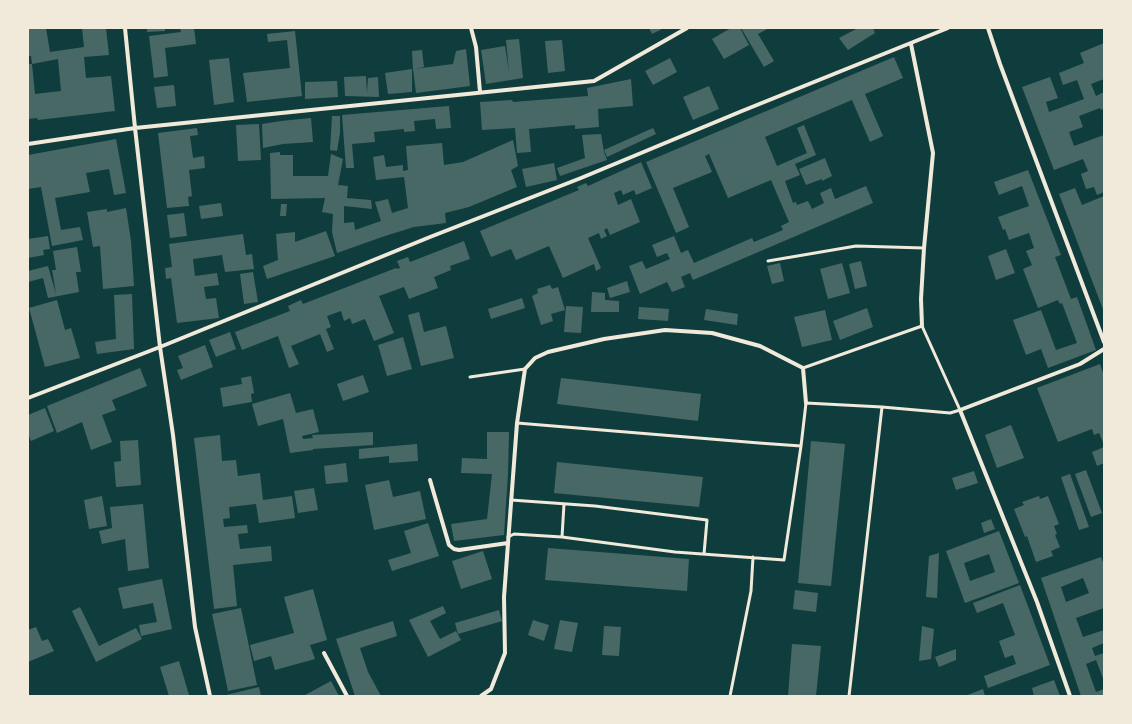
<!DOCTYPE html>
<html>
<head>
<meta charset="utf-8">
<style>
	body { margin:0 }
	#map { position:relative; width:1132px; height:724px; overflow:hidden; background:#0f3d3e; font-family:Manrope,sans-serif }
	canvas { display:block }
	.frame { position:absolute; inset:0; border:29px solid #f1e9da; pointer-events:none }
</style>
</head>
<body>
<div id="map">
<canvas width="1132" height="724"></canvas>
<div class="frame"></div>
</div>
<script>
const c = document.querySelector('canvas').getContext('2d');
c.lineJoin = 'round';
function paint(path, color) {
  c.fillStyle = color;
  c.fill(path, 'evenodd');
}
function stroke(path, color, width, dash) {
  c.strokeStyle = color;
  c.lineWidth = width;
  c.lineCap = dash ? 'butt' : 'round';
  c.setLineDash(dash || []);
  c.stroke(path);
}
paint(new Path2D(`
	M28,28h18l4,24 34,-5 -2,-19h24l3,27 -25,2 2,21 25,-2 4,35 -77,9 -1,-2 -9,1v-55h4l3,30 26,-3 -3,-32 -26,5 -1,-8h-3z
	M147,28h18v3l-18,1z
	M180,28h14l2,16 -31,4 3,28 -14,2 -5,-42 32,-4z
	M649,28h15l-12,6z
	M731,28h9l9,17 -25,14 -12,-20z
	M741,28h28l-11,6 16,27 -10,6z
	M858,28h15l2,5 -27,17 -9,-12z
	M295,31l7,65 -55,6 -4,-29 47,-5 -3,-28 -19,2 -1,-8z
	M519,39l4,39 -37,6 -5,-34 24,-4 4,26 -3,-32z
	M562,40l3,31 -17,2 -3,-32z
	M1104,43v36l-13,5 5,12 8,-4v16l-3,2 -1,-2 -21,8 4,11 -14,5 5,14 30,-11v57l-7,3 -3,-8 -8,2 -5,-15 7,-3 -5,-12 -29,11 -32,-83 28,-10 8,21 -12,4 3,10 35,-13 -7,-19 -14,5 -4,-12 25,-10 -4,-10z
	M466,49l4,37 -54,7 -3,-24 -1,-18 10,-1 2,17 -10,2 39,-5 3,-13z
	M894,57l9,21 -38,16 18,42 -13,6 -18,-42 -87,37 12,29 30,-13 -10,-25 7,-3 12,30 -21,9 5,11 -15,6 8,22 3,-1 1,3 11,-4 4,8 12,-6 -4,-10 11,-5 4,11 31,-13 7,17 -180,77 -3,-7 -9,4 4,10 -13,5 -5,-10 -27,12 -11,-28 13,-5 4,8 24,-10 -3,-6 -10,4 -5,-12 22,-9 7,17 7,-3 6,13 58,-25 2,4 29,-12 -2,-4 8,-4 -18,-42 -43,18 -19,-44 -4,2 7,16 -39,16 16,39 -13,6 -30,-71z
	M229,58l5,44 -20,3 -5,-45z
	M670,58l7,14 -24,13 -8,-14z
	M412,69v23l-24,2 -3,-21z
	M366,76l1,17 1,-15 10,-1 1,20 -34,-1 -1,-19z
	M631,79l2,27 -35,3 1,18 -24,2v-4l-46,4 2,23 -14,1 -2,-25 -33,2 -2,-28 32,-2 1,2 75,-6 -1,-8z
	M337,81l1,16 -33,2v-17z
	M174,85l2,21 -19,2 -3,-21z
	M709,86l10,23 -26,11 -10,-23z
	M449,106l2,22 -15,1 -1,-10 -21,2 1,10 -11,1v-3l-30,3 1,10 -23,2 2,24h-8l-4,-53z
	M332,116h8v17l-3,18 -7,-1z
	M311,118l2,24 -30,2 -20,4 -1,-24 19,-3z
	M259,124l2,36 -23,1 -2,-36z
	M197,128l1,7 -8,1 3,22 11,-2 1,12 -16,2 3,26 -4,1 1,9 -22,2 -9,-75z
	M653,128l3,6 -49,23 -3,-7z
	M601,134l3,18 3,8 -47,16 -3,-8 28,-10 -3,-23z
	M116,139l10,54 -12,2 -5,-26 -23,4 4,19 -35,6 6,32 19,-3 3,13 -31,6 -11,-59 -13,2v-34z
	M513,140l5,26 -7,4 6,17 -48,20 -24,6 1,10 -32,4 -29,9 -48,17 -5,-21 1,-18 -11,-2 3,-14 -54,1 -1,-46 10,-1v3h13v21h35l3,-22 12,5 -5,26 10,1 -1,12 24,2 1,9 -28,-3v17l10,-1 1,8 26,-9 -6,-19 13,-3 4,14 16,-5 -4,-31 -28,3 -3,-23 11,-2 2,12 17,-2v6l5,-1 -2,-24 36,-3 2,22 19,-3z
	M825,158l7,18 -10,5v-2l-16,6 -7,-16z
	M641,162l11,26 -16,7 -2,-5 -11,5 -2,-5 -7,3 4,12 13,-6 9,23 -30,13 -3,-7 -3,2 3,6 -6,3 -2,-6 -11,5 13,30 -5,3 -2,-7 -31,14 -14,-32 -33,14 -5,-11 -20,8 -11,-26 99,-41 -2,-3 9,-4 2,3z
	M554,163l3,17 -31,7 -4,-18z
	M1028,170l33,85 -6,2 16,42 6,-2 19,53 -48,18 -7,-19 -15,6 -13,-35 28,-10 15,40 21,-7 -15,-40 -2,1 -2,-4 -20,8 -15,-39 9,-4 -6,-14 8,-3 -5,-15 -20,7 -4,-11 -2,1 -5,-13 31,-11 -7,-20 -23,9 -5,-13z
	M1075,188l7,17 22,-9v116l-45,-118z
	M221,203l2,13 -22,3 -2,-13z
	M281,204h6l-1,12h-6z
	M126,208l5,33 3,45 -31,3 -3,-43 -7,1 -6,-35 20,-3v3z
	M184,213l3,23 -17,2 -3,-23z
	M326,231l9,25 -68,23 -4,-13 15,-6 -2,-26 19,-2v10z
	M243,234l3,21 6,-1 2,15 -29,3 -3,-17 -29,4 2,17 22,-3 2,12 -15,2 2,12 10,-1 3,20 -42,5 -6,-45 -5,1 -1,-11 7,-1 -3,-23z
	M48,236l2,13 -7,1 1,5 -16,3v-19z
	M464,241l6,18 -20,7 1,4 -17,7 4,11 -29,11 -5,-12 -25,9 15,37 -20,8 -9,-22 -13,5 -2,-6 -6,3 -3,-10 -14,5 4,11 -5,2 8,20 -7,3 -7,-18 -29,12 8,18 -10,4 -11,-32 -36,14 -7,-18 55,-21 -2,-5 13,-6 2,4 93,-36 1,1 3,-1 -3,-7 11,-4 2,5z
	M77,247l4,25h-5l3,20 -31,6 -5,-20 -15,4v-11l20,-5 8,28 -4,-24h4l-3,-19z
	M1006,249l9,24 -19,7 -8,-24z
	M861,261l6,25 -12,3 -6,-25z
	M780,263l4,18 -12,3 -5,-18z
	M842,263l8,30 -22,6 -8,-30z
	M253,272l5,30 -14,2 -4,-30z
	M627,281l3,11 -20,6 -3,-10z
	M550,285l2,4 6,-2 7,23 -14,4 2,7 -12,4 -9,-29 6,-3 -1,-4z
	M592,292l13,1v7l14,1v11h-28z
	M132,294l2,55 -37,5 -2,-12 21,-3 -2,-44z
	M522,298l3,10 -34,11 -3,-10z
	M57,300l8,30 6,-2 9,30 -35,9 -16,-59z
	M566,306l17,1 -2,26 -17,-1z
	M639,307l30,2 -1,12 -30,-2z
	M867,308l6,19 -33,13 -7,-19z
	M706,309l32,5 -1,11 -33,-5z
	M825,310l7,30 -30,7 -8,-30z
	M419,312l5,20 22,-6 8,32 -33,8 -13,-51z
	M230,332l6,17 -20,8 -7,-17z
	M403,337l9,32 -25,7 -9,-31z
	M205,345l8,22 -32,13 -4,-10 6,-2 -5,-12z
	M1100,364l4,12v69l-5,-12 -5,2 -2,-6 -34,13 -21,-54z
	M140,368l7,18 -35,14 4,10 -14,5 10,27 -21,8 -9,-28 -25,11 -10,-27z
	M363,375l6,17 -26,9 -6,-17z
	M251,376l3,17 -3,1 1,8 -29,5 -3,-19 22,-4 -1,-6z
	M561,378l140,16 -3,27 -141,-17z
	M290,393l6,20 17,-4 6,23 -17,4 1,3 10,-1 -1,-3 61,-3v13l-60,4v1l-23,3 -7,-34 -25,7 -6,-22z
	M45,408l9,23 -23,10 -3,-7v-19z
	M1011,425l13,33 -27,10 -12,-33z
	M487,432h22l-1,42 -4,61 -50,6 -3,-17 36,-5 5,-45 -31,-1 1,-15 25,1z
	M220,435l2,26 14,-1 2,16 22,-3 3,27 29,-4 3,22 -36,5 -3,-19 -27,3 1,11 -7,1 1,8 23,-2 1,8 -10,1 2,15 31,-3 1,15 -39,4 4,41 -23,3 -20,-171z
	M138,440l3,45 -25,2 -2,-25 7,-1 -1,-20z
	M811,441l34,3 -14,142 -33,-3z
	M417,444l1,17 -29,2v-7l-30,3v-10z
	M1104,447v16l-7,3 -5,-14z
	M557,462l146,15 -4,30 -145,-14z
	M346,463l2,19 -22,2 -2,-18z
	M1086,470l16,43 -11,4 -16,-43z
	M974,471l4,12 -22,7 -4,-12z
	M1070,474l19,53 -10,3 -18,-53z
	M389,480l4,17 27,-6 6,28 -52,11 -9,-45z
	M314,488l4,22 -20,3 -4,-22z
	M102,496l5,30 -18,3 -5,-29z
	M1039,496l1,3 8,-3 11,28 -5,2 3,8 -2,1 5,12 -9,4 2,5 -17,6 -9,-26 -2,1 -11,-28 10,-4 -2,-3z
	M143,504l6,64 -21,3 -3,-32 -23,5 -3,-13 13,-3 -2,-21z
	M991,519l4,10 -11,4 -3,-10z
	M428,523l11,33 -47,15 -4,-11 23,-7 -7,-22z
	M999,531l20,52 -54,20 -19,-52zM989,554l6,18 -25,9 -6,-18z
	M548,548l141,11 -2,32 -142,-11z
	M483,551l9,28 -31,10 -9,-28z
	M939,553l-2,45 -11,-1 3,-41z
	M1101,557l3,8v43l-28,10 7,19 21,-7v13l-12,5 3,8 9,-3v28l-8,-21 -10,4 10,28 8,-3v7h-23l-40,-118zM1083,578l6,15 -23,9 -5,-15z
	M162,579l10,50 -31,7 -2,-11 18,-3 -4,-19 -30,6 -5,-21z
	M1020,585l30,80 -62,23 -4,-12 32,-12 -3,-9 -8,3 -6,-17 16,-6 -12,-32 -26,10 -4,-10z
	M313,589l14,51 -17,5 5,14 -40,11 -4,-14 -17,5 -4,-16 44,-12 -10,-36z
	M795,590l23,3 -2,19 -23,-3z
	M443,606l3,7 -16,8 10,18 16,-8 5,9 -33,17 -19,-37z
	M80,607l19,39 37,-18 6,11 -46,23 -24,-51z
	M241,608l16,77 -29,6 -16,-77z
	M499,610l3,11 -44,13 -3,-11z
	M533,620l16,5 -5,16 -16,-6z
	M560,620l18,3 -6,29 -18,-3z
	M393,621l4,15 -37,12 8,24 13,24h-26l-19,-57z
	M604,626l17,1 -2,29 -17,-1z
	M922,626l12,3 -3,30 -12,2z
	M36,627l6,14 6,-2 6,12 -26,11v-32z
	M792,644l29,2 -5,50h-28z
	M956,649v11l-17,7 -4,-10z
	M179,661l10,34 -20,1 -9,-29z
	M1054,680l6,16h-26l-2,-8z
	M331,681l8,15h-33l-1,-1z
	M259,687l2,9h-35v-1z
	M983,689l2,7h-20z`), '#486865');
stroke(new Path2D(`
	M768,261l88,-15 68,2
	M803,368l119,-42 38,84 -10,3 -68,-6
	M470,377l55,-8
	M517,423l242,20 42,3
	M511,500l84,6 112,14 -3,34
	M508,537l6,-3 48,3 113,15 109,8 17,-114 5,-43 76,4 -33,289
	M562,537l2,-33
	M730,696l21,-105 2,-34`), '#f1e9da', 3);
stroke(new Path2D(`
	M125,28l10,100 25,219 13,88 22,192 15,69
	M471,28l5,19 4,45
	M988,28l12,36 104,278
	M911,44l22,109 -9,95 -3,51 1,27
	M28,144l107,-16 459,-47 93,-53
	M28,398l132,-51 270,-110 151,-59 161,-67 206,-83
	M430,480l19,65 5,4 5,1 49,-7
	M324,653l23,43
	M481,696l10,-7 14,-36 -1,-56 13,-174 8,-54 10,-11 13,-6 56,-13 61,-9 47,3 48,13 43,22 3,35
	M1070,696l-33,-94 -77,-192 120,-46 24,-15`), '#f1e9da', 4);
</script>
</body>
</html>
